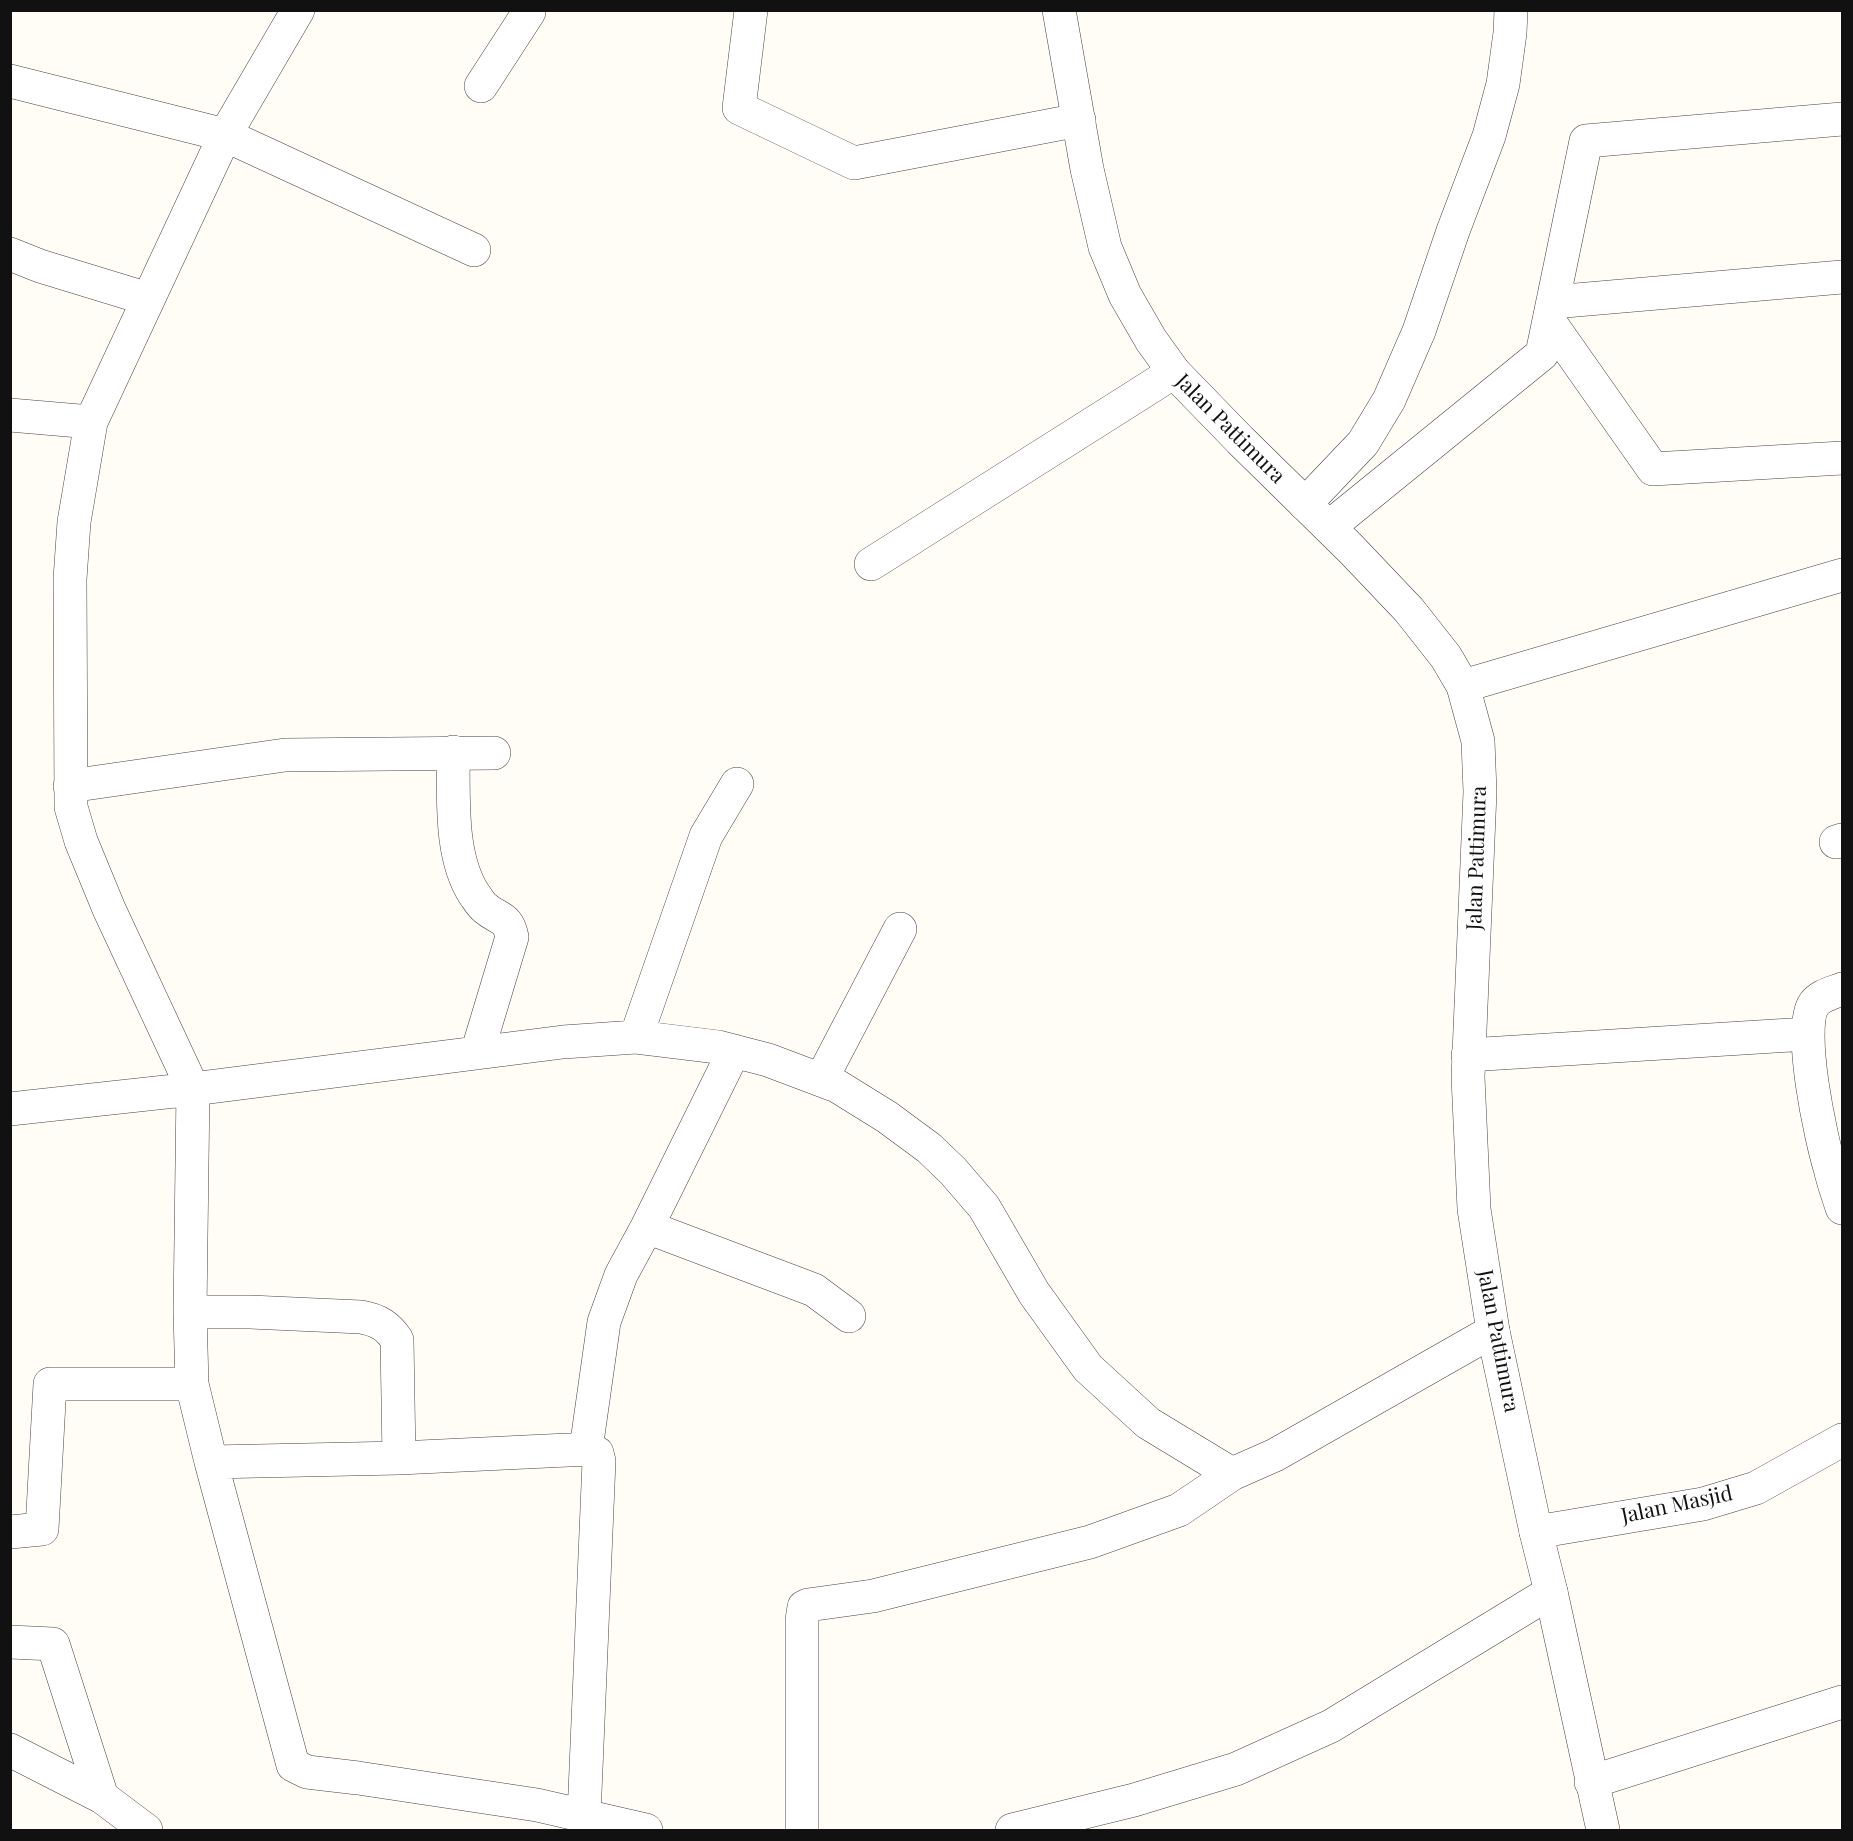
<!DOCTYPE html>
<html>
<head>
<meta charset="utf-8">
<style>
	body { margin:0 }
	#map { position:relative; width:1853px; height:1841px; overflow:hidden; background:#fffdf5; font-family:"Playfair Display",serif }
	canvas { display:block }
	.frame { position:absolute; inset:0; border:12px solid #111; pointer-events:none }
</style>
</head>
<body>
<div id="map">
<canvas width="1853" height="1841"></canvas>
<div class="frame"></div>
</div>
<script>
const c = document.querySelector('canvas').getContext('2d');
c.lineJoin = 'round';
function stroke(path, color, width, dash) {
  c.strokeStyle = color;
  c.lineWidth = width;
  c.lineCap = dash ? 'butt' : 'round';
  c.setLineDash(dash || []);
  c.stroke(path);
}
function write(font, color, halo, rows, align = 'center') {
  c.font = font + ' "Playfair Display",serif';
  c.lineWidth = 6;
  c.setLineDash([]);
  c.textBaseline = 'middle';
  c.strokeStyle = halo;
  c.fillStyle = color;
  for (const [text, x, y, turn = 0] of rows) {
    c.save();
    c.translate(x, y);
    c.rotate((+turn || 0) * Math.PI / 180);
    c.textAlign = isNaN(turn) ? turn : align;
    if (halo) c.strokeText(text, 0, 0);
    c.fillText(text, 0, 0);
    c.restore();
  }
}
const minor = new Path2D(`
	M298,10l-73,125 -134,287 -17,100 -4,57 1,228 10,34 28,68 84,180 -3,223 2,72 19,78 82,303 14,7 51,6 179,27 109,25
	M751,10l-12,98 115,55 225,-43
	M10,81l215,54 249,115
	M481,86l48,-74 -2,-2
	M10,254l30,12 108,33
	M1553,302l289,-25
	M1549,321l104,148 189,-11
	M10,415l81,7
	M1305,504l58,-61 26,-43 30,-69 34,-100 36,-95 14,-52 7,-51 1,-23
	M1329,527l213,-173 44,-213 256,-22
	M871,564l303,-192
	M1463,686l379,-111
	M453,752c1,44 -4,103 21,142 3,4 7,11 11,14 14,12 23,8 27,29l-35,116
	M70,786l215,-31 209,-2
	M1836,842l6,-2
	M1842,989c-10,4 -21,6 -28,15 -17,24 7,135 16,164 3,14 8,27 12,40
	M636,1037l70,-201 31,-52
	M1468,1055l339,-21
	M821,1080l79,-151
	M10,1109l183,-20 370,-47 73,-5 82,10 50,13 69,26 50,31 42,31 24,23 31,36 50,86 54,75 60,55 84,51 43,-19 218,-124
	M647,1227l167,63 35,26
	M190,1312h60l111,5c17,3 27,9 36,23l2,118
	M586,1449l18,-127 17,-47 26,-48 87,-176
	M211,1462l188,-4 190,-9 8,4 2,8 -15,355
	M10,1532l32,-3 8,-145h142
	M1536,1532l167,-28 53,-16 86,-48
	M10,1642l43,2 49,153 44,33
	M10,1750l92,47
	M1591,1782l251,-80
	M802,1830v-210l2,-13 4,-2 65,-9 217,-54 89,-32 53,-36
	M1012,1830l122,-30 102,-31 95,-43 220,-134`);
const tertiary = new Path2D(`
	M1059,10l28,159 18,78 20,48 26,45 23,32 66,68 111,109 58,61 37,47 17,29 15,55 2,51 -12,285 6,132 19,122 43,201 15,60 52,238`);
stroke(minor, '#444', 34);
stroke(tertiary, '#444', 34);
stroke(minor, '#fff', 33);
stroke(tertiary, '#fff', 33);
write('21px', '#111', '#fff', [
	["Jalan Pattimura",1230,429,45],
	["Jalan Pattimura",1477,858,-88],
	["Jalan Pattimura",1498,1341,79],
	["Jalan Masjid",1677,1505,-12]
]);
</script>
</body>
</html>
